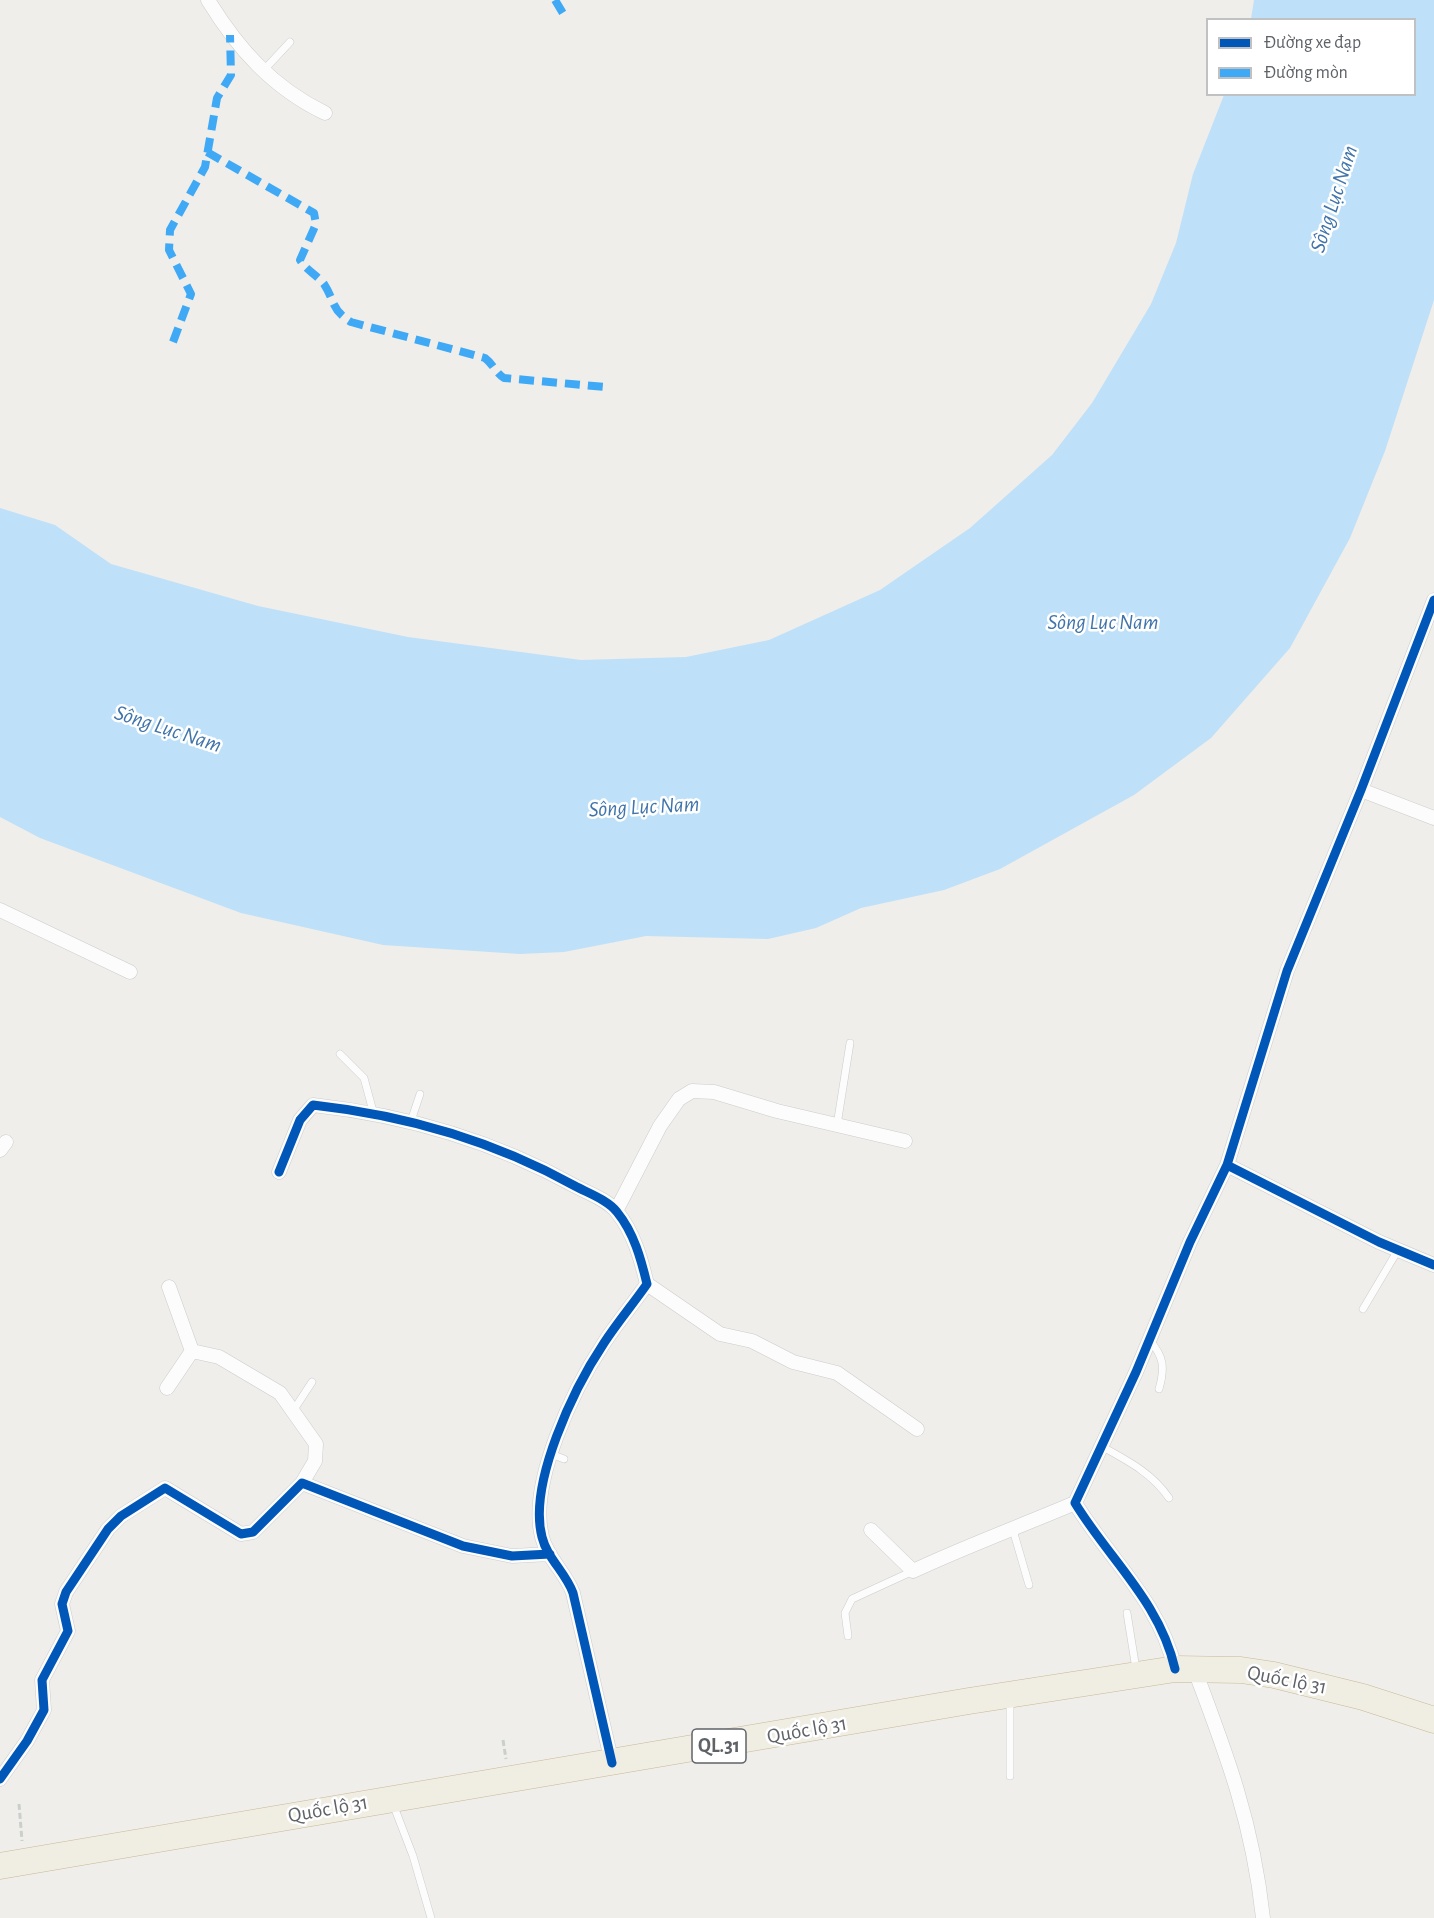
<!DOCTYPE html>
<html>
<head>
<meta charset="utf-8">
<style>
	body { margin:0 }
	#map { position:relative; width:1434px; height:1918px; overflow:hidden; background:#efeeea; font-family:"Alegreya Sans",sans-serif }
	canvas { display:block }
	.legend { position:absolute; left:1206px; top:18px; width:210px; height:78px; box-sizing:border-box; background:#fff; border:2px solid #bfc1c3; margin:0; padding:8px 10px; list-style:none; font-size:18px; color:#5f6368 }
	.legend li { display:flex; align-items:center; gap:12px; height:30px }
	.legend b { width:30px; border:2px solid #bfc1c3 }
</style>
</head>
<body>
<div id="map">
<canvas width="1434" height="1918"></canvas>
<ul class="legend">
<li><b style="height:8px;background:#0057b8"></b>Đường xe đạp</li>
<li><b style="height:8px;background:#3fa9f5"></b>Đường mòn</li>
</ul>
</div>
<script>
const c = document.querySelector('canvas').getContext('2d');
c.lineJoin = 'round';
function paint(path, color) {
  c.fillStyle = color;
  c.fill(path, 'evenodd');
}
function stroke(path, color, width, dash) {
  c.strokeStyle = color;
  c.lineWidth = width;
  c.lineCap = dash ? 'butt' : 'round';
  c.setLineDash(dash || []);
  c.stroke(path);
}
function write(font, color, halo, rows, align = 'center') {
  c.font = font + ' "Alegreya Sans",sans-serif';
  c.lineWidth = 5;
  c.setLineDash([]);
  c.textBaseline = 'middle';
  c.strokeStyle = halo;
  c.fillStyle = color;
  for (const [text, x, y, turn = 0] of rows) {
    c.save();
    c.translate(x, y);
    c.rotate((+turn || 0) * Math.PI / 180);
    c.textAlign = isNaN(turn) ? turn : align;
    if (halo) c.strokeText(text, 0, 0);
    c.fillText(text, 0, 0);
    c.restore();
  }
}
paint(new Path2D(`
	M1254,0h180v300l-49,151 -35,87 -60,110 -79,90 -77,57 -134,74 -56,21 -83,18 -45,20 -48,11 -122,-3 -82,16 -44,2 -137,-9 -142,-32 -201,-75 -40,-21v-309l55,17 56,39 147,42 150,31 173,23 105,-3 83,-17 111,-50 90,-62 82,-73 40,-52 59,-99 25,-61 17,-69 31,-79 190,-1v-74l-163,-1z`), '#bfe0f9');
const lane = new Path2D(`
	M263,71l27,-29
	M340,1054l24,24 10,37
	M411,1121l9,-27
	M837,1125l13,-82
	M1363,1309l35,-59
	M1149,1340c15,16 16,28 10,49
	M293,1411l19,-29
	M1101,1446c27,15 51,27 68,52
	M551,1454l13,5
	M1013,1530l16,55
	M1127,1613l9,56
	M848,1636l-3,-23 7,-14 61,-28
	M1010,1701v75
	M393,1804l20,52 18,62`);
const street = new Path2D(`
	M208,0c30,49 65,88 117,113
	M1434,600l-73,190 -74,181 -60,194 152,77 55,23
	M1361,790l73,28
	M0,910l130,62
	M0,1150l6,-8
	M279,1172l21,-52 13,-15c91,10 181,36 262,81 13,7 33,14 42,26 17,21 24,47 30,72 -14,20 -30,39 -43,59 -30,45 -76,140 -62,194 5,21 24,36 31,56l39,170
	M616,1211l44,-85 19,-27 13,-8 22,1 63,19 128,30
	M647,1284l73,50 32,7 41,21 44,11 80,56
	M169,1287l23,64
	M167,1388l25,-37 27,6 61,36 36,51 -1,17 -13,22
	M871,1530l42,41c53,-25 108,-45 162,-68
	M1194,1668c33,87 59,156 69,250
	M1175,1669c-15,-67 -66,-110 -100,-166l61,-131 54,-130 37,-77
	M0,1779l27,-38 17,-31 -2,-30 26,-49 -6,-27 4,-12 42,-63 13,-13 44,-28 76,46 12,-2 49,-49 161,63 49,10 38,-2`);
const highway = new Path2D(`
	M0,1866l969,-165 206,-32 66,1 33,5 89,22 71,23`);
stroke(lane, '#cbcccc', 8);
stroke(street, '#cbcccc', 15);
stroke(highway, '#c8b996', 27);
stroke(new Path2D(`
	M503,1740l3,19
	M19,1804l3,37`), '#cacfcc', 3, [6, 3]);
stroke(lane, '#fdfcfc', 7);
stroke(street, '#fdfcfc', 14);
stroke(highway, '#f0ede3', 26);
stroke(new Path2D(`
	M555,0l9,15
	M207,152l107,61 2,11 -16,36c6,10 17,15 24,24 11,17 7,26 27,38l134,36c8,6 10,14 19,20l102,9
	M173,342l18,-48 -22,-44 1,-20 35,-63 12,-69 14,-23 -1,-40`), '#3fa9f5', 8, [15, 8]);
stroke(new Path2D(`
	M1434,600l-73,190 -74,181 -60,194 152,77 55,23
	M279,1172l21,-52 13,-15c91,10 181,36 262,81 13,7 33,14 42,26 17,21 24,47 30,72 -14,20 -30,39 -43,59 -30,45 -76,140 -62,194 5,21 24,36 31,56l39,170
	M1175,1669c-15,-67 -66,-110 -100,-166l61,-131 54,-130 37,-77
	M0,1779l27,-38 17,-31 -2,-30 26,-49 -6,-27 4,-12 42,-63 13,-13 44,-28 76,46 12,-2 49,-49 161,63 49,10 38,-2`), '#0057b8', 9);
for (const [x, y, w] of [
	[719,1746,54]
]) {
  const box = new Path2D();
  box.roundRect(x - w / 2, y - 17, w, 34, 4.5);
  c.fillStyle = '#fff';
  c.fill(box);
  stroke(box, '#5f6368', 1.5);
}
write('bold 20px', '#5f6368', null, [
	["QL.31",719,1746]
]);
write('21px', '#5f6368', '#fff', [
	["Quốc lộ 31",1287,1680,11],
	["Quốc lộ 31",807,1730,-10],
	["Quốc lộ 31",328,1809,-10]
]);
write('italic 22px', '#4174aa', '#fff', [
	["Sông Lục Nam",1334,199,-72],
	["Sông Lục Nam",1103,622],
	["Sông Lục Nam",168,729,18],
	["Sông Lục Nam",644,807,-3]
]);
</script>
</body>
</html>
